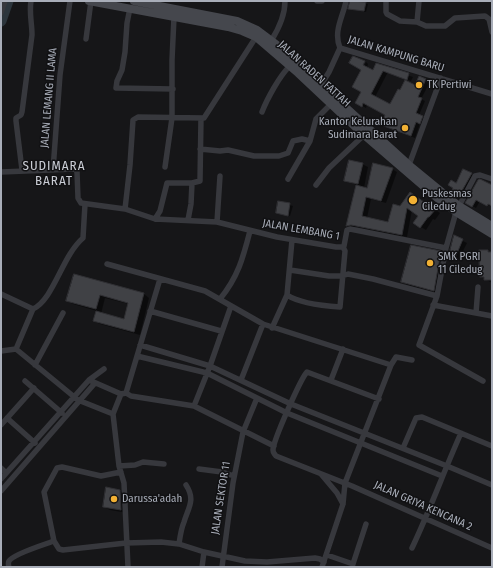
<!DOCTYPE html>
<html>
<head>
<meta charset="utf-8">
<style>
	body { margin:0 }
	#map { position:relative; width:493px; height:568px; overflow:hidden; background:#161618; font-family:"Fira Sans Condensed",sans-serif }
	canvas { display:block }
	.frame { position:absolute; inset:0; border:2px solid #a8adb8; pointer-events:none }
</style>
</head>
<body>
<div id="map">
<canvas width="493" height="568"></canvas>
<div class="frame"></div>
</div>
<script>
const c = document.querySelector('canvas').getContext('2d');
c.lineJoin = 'round';
function paint(path, color) {
  c.fillStyle = color;
  c.fill(path, 'evenodd');
}
function stroke(path, color, width, dash) {
  c.strokeStyle = color;
  c.lineWidth = width;
  c.lineCap = dash ? 'butt' : 'round';
  c.setLineDash(dash || []);
  c.stroke(path);
}
function write(font, color, halo, rows, align = 'center') {
  c.font = font + ' "Fira Sans Condensed",sans-serif';
  c.lineWidth = 3;
  c.setLineDash([]);
  c.textBaseline = 'middle';
  c.strokeStyle = halo;
  c.fillStyle = color;
  for (const [text, x, y, turn = 0] of rows) {
    c.save();
    c.translate(x, y);
    c.rotate((+turn || 0) * Math.PI / 180);
    c.textAlign = isNaN(turn) ? turn : align;
    if (halo) c.strokeText(text, 0, 0);
    c.fillText(text, 0, 0);
    c.restore();
  }
}
paint(new Path2D(`
	M351,1l17,3 -2,8 -16,-4z
	M366,62l2,2 -1,4 6,3 4,-6 36,12 -2,4 -23,-9 -13,25 16,8 10,-14 15,-5 3,-8 11,4 -9,17 4,2 -6,14 7,4 -2,6 -4,-1 -5,14 -29,-11v-12l-19,-10 -1,3 -9,-5 6,-12 -1,-21z
	M362,164l6,3 -4,21 4,1 24,-20 5,3 -11,31 -15,-4 -4,19 22,5 12,-16 15,-11 24,17 -5,7 -2,-1 -7,11 -12,-7 5,-7 -7,-6 -5,27 -50,-10 -5,1 -5,-3 10,-40 -12,-5z
	M464,170l10,6 -12,21 -9,-5z
	M490,185h2v20l-2,1 -10,-5 -4,7 -9,-5z
	M279,202l14,4 -3,10 -13,-3z
	M455,237l12,6 -8,16 -6,-3z
	M488,251l4,2v30l-12,-7z
	M441,252l6,4 -8,37 -31,-8 -6,-3z
	M74,275l70,19 5,4 -9,37 -40,-11 -6,-3 3,-10 -24,-7 -6,-3zM105,298l24,6 -4,16 -24,-6z
	M120,491l6,3 1,19 -17,-3 -6,-3z`), '#0007');
stroke(new Path2D(`
	M1,21l7,-20`), '#2c353c', 11);
const building = new Path2D(`
	M350,1l16,1 -2,9 -16,-2z
	M353,56l12,5 -2,4 10,5 3,-7 33,10 -2,7 -24,-9 -12,23 19,10 8,-15 2,1 5,-10 10,5 4,-9 7,3 -8,18 4,1 -6,15 7,3 -3,8 -4,-2 -5,14 -30,-11 4,-10 -22,-12 -1,4 -7,-4 6,-11 -9,-5 9,-17 -12,-7z
	M349,160l14,3 -5,21 -14,-3z
	M373,163l20,5 -12,33 -15,-4 -4,19 26,6 5,-18 7,2 10,-14 25,18 -6,7h-1l-8,11 -7,-5 5,-7 -11,-8 -5,27 -51,-10 -5,1 10,-41 11,3z
	M463,169l9,4 -13,23 -8,-4 2,-4 -5,-3 3,-5 5,3z
	M480,179l12,6v21l-4,-2 -1,2 -11,-6 -4,7 -7,-4 13,-23z
	M278,201l12,2 -2,13 -12,-3z
	M454,235l9,4 -8,19 -6,-3z
	M411,245l30,6 -7,40 -33,-9z
	M479,250h9v2h4v28h-8v-3h-4z
	M74,274l70,19 -10,39 -41,-11 3,-10 28,8 4,-16 -28,-8 -4,14 -30,-8z
	M106,487l14,3 1,20 -18,-3z`);
paint(building, '#404145');
stroke(building, '#303034', 1);
stroke(new Path2D(`
	M317,1h5
	M386,1v11l1,2 13,7 17,1 9,4h19l10,-8 30,-2 4,3 3,13
	M130,8l-3,15 -2,29 -3,18 -5,11 -1,7 57,1
	M1,13l4,-12
	M417,22l2,-21
	M86,39l5,-38
	M271,41c7,-11 14,-27 14,-40
	M340,48l152,46
	M340,48c-7,-17 3,-31 6,-47
	M321,85l8,-13 11,-24
	M262,112c5,-13 18,-37 28,-46
	M200,149l20,2 8,-1 26,6h25l9,-3 5,-12 9,-2 8,2
	M409,165l32,-87
	M165,167l7,-49v-58l2,-43
	M22,170l-6,-49v-3l5,-3 1,-3 10,-77c0,-12 -3,-22 -1,-34
	M53,170l7,-95 10,-74
	M1,172l74,-3 2,3 1,26 3,5 44,6 30,10 62,3 60,15 59,10h6l2,-1 3,-16 3,-1 96,19 10,-36
	M288,179l22,-38 6,-22 15,-15
	M316,185l13,-17 35,-33
	M459,206l16,-30 5,-1 12,4
	M125,209l5,-44 3,-45 5,-3 66,1 52,-81
	M155,219l5,-8 7,-28h25
	M188,220l3,-16 1,-21 8,-2 1,-63
	M217,222l3,-46
	M107,264l98,27 58,33 128,41
	M290,270l39,6h13l6,-2 25,5 64,17 9,-48
	M1,294l32,15
	M287,295c12,8 38,11 53,12l5,-56 -2,-4
	M437,296l-18,49 64,36
	M220,299c18,-22 23,-41 30,-68
	M433,305l59,11
	M150,311l71,20
	M476,313l2,-26
	M272,328l15,-33 5,-55
	M140,345l70,21 81,38 156,62 45,19
	M16,349l17,-40c21,-10 29,-53 50,-71l2,-34
	M1,351l15,-2 62,51 35,14 6,52 5,17 4,84
	M137,356l70,17 80,40 155,63
	M35,365l28,-52
	M89,380l32,14 5,-1 5,3 63,10 80,40
	M241,380l22,-56
	M331,380l12,-31
	M25,381l37,32
	M126,393l34,-114
	M379,399l-72,-27c-6,6 -34,69 -34,78 0,3 1,3 3,6l76,30 140,62
	M194,406l16,-40 21,-60
	M113,414l8,-20
	M7,418l28,25
	M1,425l33,-37
	M403,448l13,-30 6,-1 70,29
	M119,466l16,-1 8,-3 21,2
	M1,468l5,5
	M199,469l23,3 12,4
	M121,472l-20,4 -39,-9 -5,1 -13,24 10,49 5,8 4,1 63,-7 35,-1 18,2 25,8 41,9 22,1 48,-4 5,1 4,3
	M321,474l16,19 6,11
	M1,479l88,-99 15,-11
	M1,491l94,-108
	M179,544c1,-7 2,-15 5,-22 4,-14 12,-22 2,-37
	M412,548c18,-38 32,-77 49,-115
	M327,555l26,9
	M9,567c-1,-3 -1,-4 0,-6 4,-7 37,-17 45,-20
	M202,567l2,-15
	M222,567l11,-84 10,-51 14,-34
	M322,567l21,-63 2,-21 46,-118 5,-8 16,3
	M352,567l14,-43`), '#37383d', 5.5);
stroke(new Path2D(`
	M89,1l139,26 14,4 14,6 42,36 66,62 72,62 20,15 36,22
	M134,1l103,20 20,9 20,15 132,120 50,41 33,20`), '#45474d', 8);
for (const [x, y, r, color] of [
	[419,85,4,"#f2b134"],
	[405,128,4,"#f2b134"],
	[413,200,5,"#f2b134"],
	[430,263,4,"#f2b134"],
	[114,499,4,"#f2b134"]
]) {
  const dot = new Path2D();
  dot.arc(x, y, r, 0, 2 * Math.PI);
  c.fillStyle = color;
  c.fill(dot);
  stroke(dot, '#111113', 1.5);
}
write('11px', '#a8adb8', '#111113', [
	["JALAN KAMPUNG BARU",396,54,17],
	["JALAN RADEN FATTAH",314,74,42],
	["JALAN LEMANG II LAMA",49,98,-85],
	["JALAN LEMBANG 1",301,230,10],
	["JALAN SEKTOR 11",221,498,-81],
	["JALAN GRIYA KENCANA 2",423,506,24]
]);
write('11px', '#a8adb8', '#111113', [
	["TK Pertiwi",427,85],
	["Kantor Kelurahan",397,122,"right"],
	["Sudimara Barat",397,135,"right"],
	["Puskesmas",422,194],
	["Ciledug",422,207],
	["SMK PGRI",438,257],
	["11 Ciledug",438,270],
	["Darussa'adah",122,499]
], 'left');
c.letterSpacing = '1px';
write('13px', '#c9ccd4', '#111113', [
	["SUDIMARA",54,166],
	["BARAT",54,181]
]);
c.letterSpacing = '0px';
</script>
</body>
</html>
